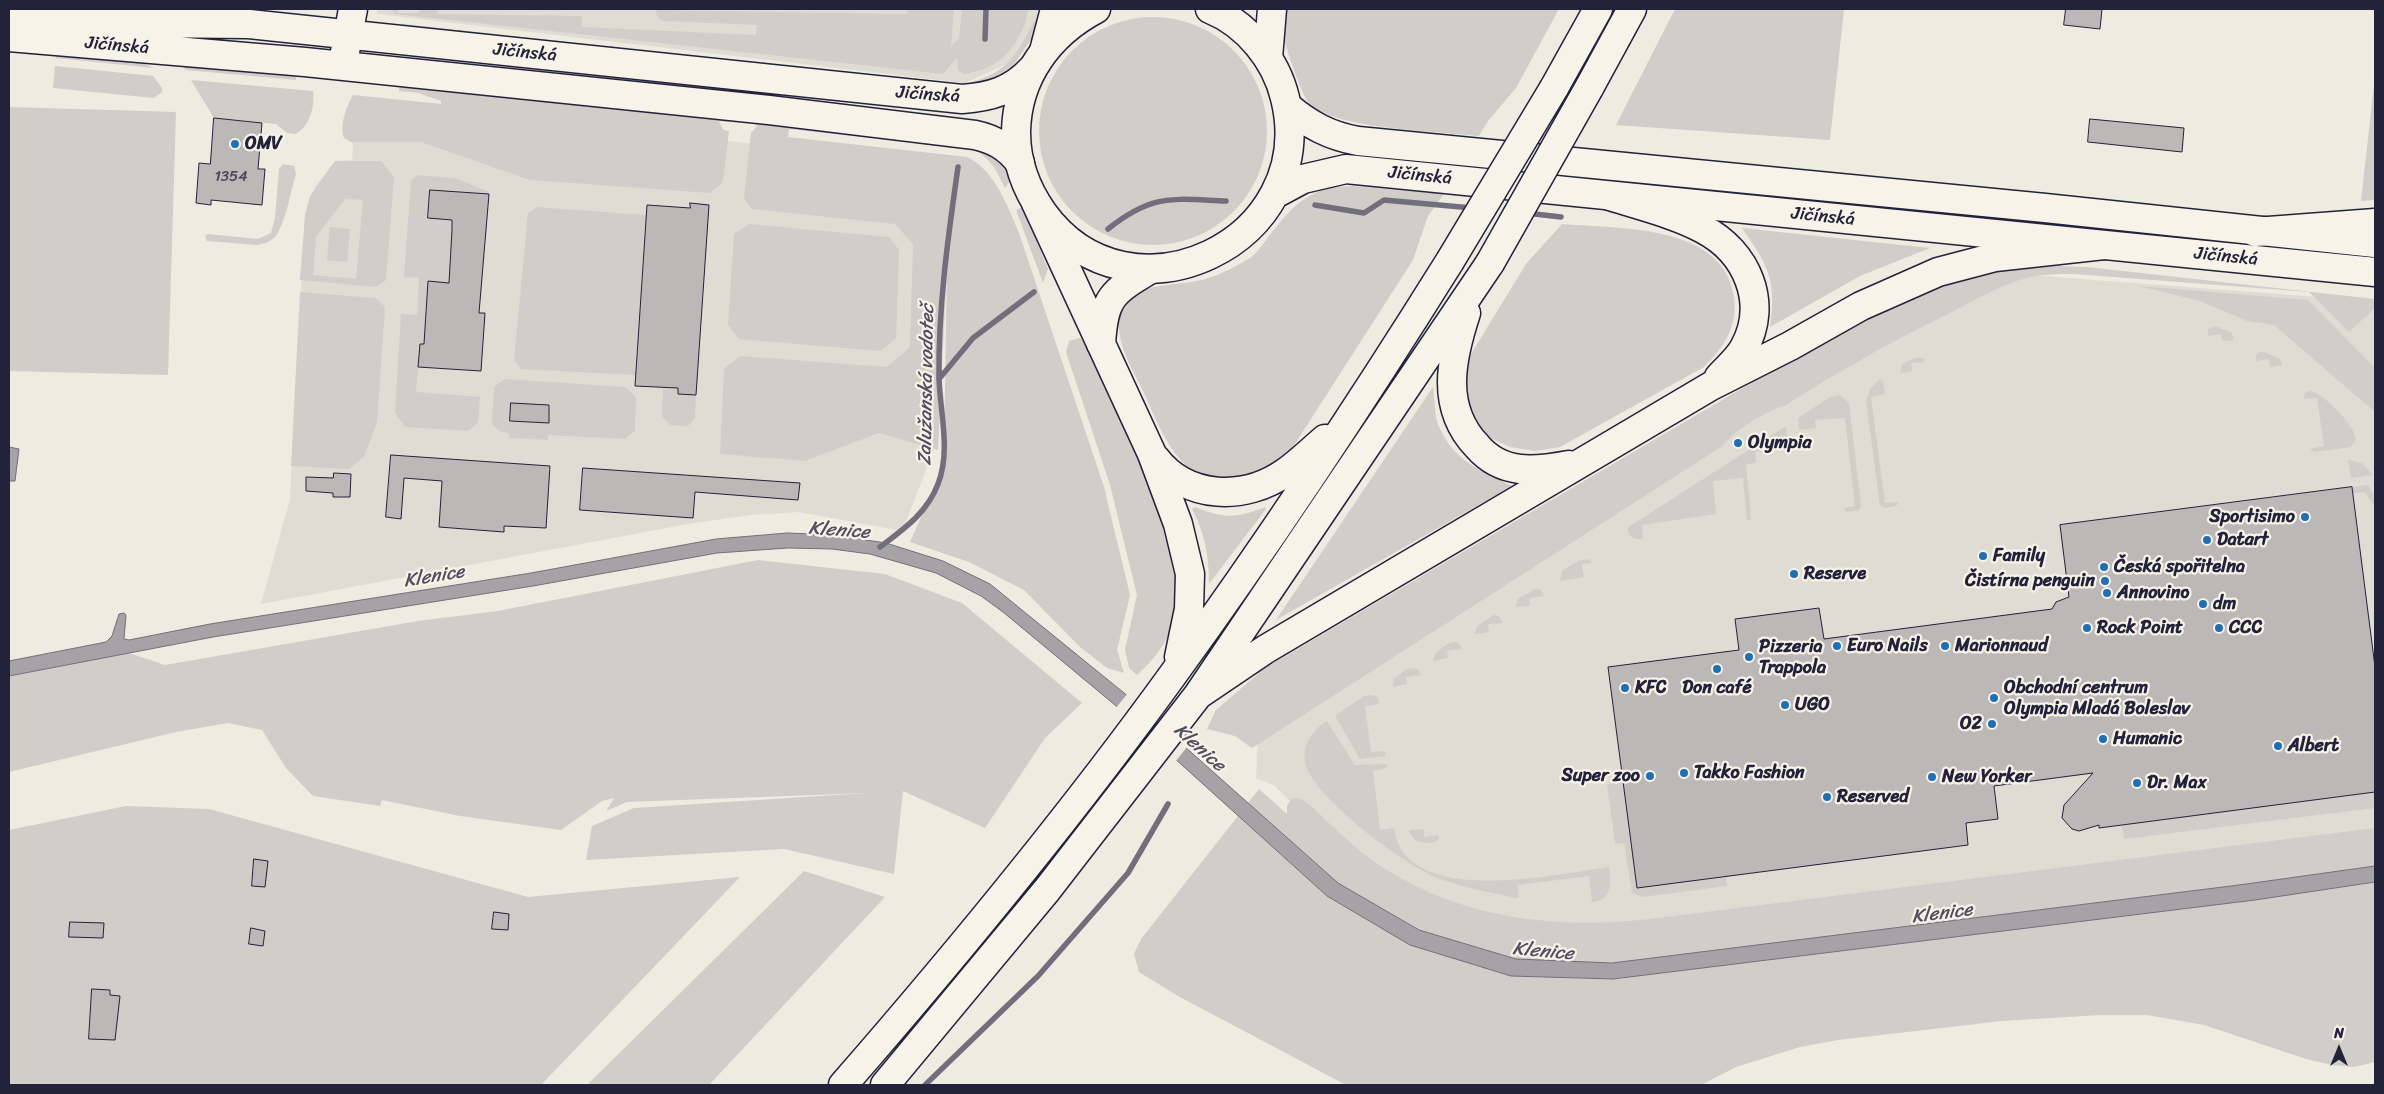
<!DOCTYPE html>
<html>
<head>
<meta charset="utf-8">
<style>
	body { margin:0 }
	#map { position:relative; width:2384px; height:1094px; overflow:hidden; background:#eeebe1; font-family:Sriracha,sans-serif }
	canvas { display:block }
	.frame { position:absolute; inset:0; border:10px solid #22223b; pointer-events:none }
	.north { position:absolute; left:2314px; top:1024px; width:50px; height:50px; -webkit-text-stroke:4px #f7f3e8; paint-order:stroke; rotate:0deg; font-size:14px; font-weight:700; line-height:20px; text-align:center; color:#22223b }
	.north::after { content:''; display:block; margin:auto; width:18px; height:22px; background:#22223b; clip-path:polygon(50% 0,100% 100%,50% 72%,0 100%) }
</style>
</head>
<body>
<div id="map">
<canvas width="2384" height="1094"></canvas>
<div class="frame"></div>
<div class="north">N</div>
</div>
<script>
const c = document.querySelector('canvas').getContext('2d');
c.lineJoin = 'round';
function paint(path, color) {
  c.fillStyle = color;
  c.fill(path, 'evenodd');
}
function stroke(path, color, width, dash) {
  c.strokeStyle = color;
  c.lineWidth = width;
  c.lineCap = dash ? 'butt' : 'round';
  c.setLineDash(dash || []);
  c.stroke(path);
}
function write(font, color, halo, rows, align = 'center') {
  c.font = font + ' Sriracha,sans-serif';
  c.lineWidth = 4.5;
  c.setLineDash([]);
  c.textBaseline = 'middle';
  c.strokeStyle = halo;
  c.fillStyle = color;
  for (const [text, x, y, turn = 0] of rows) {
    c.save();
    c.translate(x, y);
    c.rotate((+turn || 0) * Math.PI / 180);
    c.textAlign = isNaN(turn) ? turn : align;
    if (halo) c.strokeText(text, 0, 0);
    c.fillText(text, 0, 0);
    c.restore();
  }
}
paint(new Path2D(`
	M378,9h682l-17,7 -30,45 -48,22 -588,-69z
	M348,133l380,8 228,27 -11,74 -11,208 -32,81 -103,-19 -49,3 -62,9 -427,80 29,-105 15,-284 10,-28 20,-26 17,-1 1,-16z
	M2016,274l342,26 17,5v545l-787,86 -119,-16 -142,-81 -52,-53 -19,-8 3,-67 517,-323z`), '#dfdcd4');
paint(new Path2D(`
	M390,9h7v4h22l1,-4h17l1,5 144,2v11l174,8 1,-10 -94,-4 -5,-3 -3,-8 252,4 1,-5h46l-3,37 8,-8 3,-29h66c-1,18 -17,46 -34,55 -9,6 -20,8 -30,10l-6,-4 -1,-12 -14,16 -547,-60z
	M1285,9h274l-43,79 -28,33 -9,15c-35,-4 -148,-7 -170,-33 -7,-7 -24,-57 -26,-68 -1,-8 1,-18 2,-26z
	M1675,9h169l-14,131 -214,-15z
	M1039 131a114 114 0 1 1 228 0a114 114 0 1 1-228 0Z
	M1034,21l9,1 -28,41 -8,8 -10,6 -29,9v-3c38,-9 50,-29 66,-62z
	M403,24l512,56 -1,3 -511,-55z
	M57,50l70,7 27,11 -98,-10z
	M55,66l98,10 9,12v4l-8,6 -101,-10z
	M182,66l114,10v4l-110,-10z
	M2375,76v124l-14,1z
	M191,80l122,11c2,15 -3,36 -18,43l-8,-1 -11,-9 -62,-6z
	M400,81l326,38 2,3 -9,-1 4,9 6,1 -6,51 -13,11 -180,-13 -109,-38h-70l-7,-4c-5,-13 3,-32 9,-43l88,9v-3l-23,-8 -19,-2z
	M9,107l167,5 -8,263 -159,-4z
	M759,122l149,16v4l-119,-13 -1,8 179,20c27,12 41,50 52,76l85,254 26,108 -13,55 7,23 -17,-5 -27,-21 -56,-57 -55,-28 -59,-20 29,-66 5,-23 3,-187 -9,184 -59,-17 -74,28 -85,-7 4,-85 16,-13 147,11 23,-20 3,-103 -18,-20 -143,-15 -8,-11 7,-65 7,-8h-4z
	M966,147l25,3 15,16 5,14 -6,8c-10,-20 -16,-34 -39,-41z
	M335,161h46l13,16 -8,103 -10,7 -76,-7 5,-65 5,-19zM345,199l18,1 -7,79 -43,-4 3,-38z
	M283,164l11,2 2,8c-5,17 -10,46 -19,60 -4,7 -12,10 -20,11l-50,-4 -2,-5 3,-2 50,5 13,-6 4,-15 4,-49z
	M1587,172l788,80v12l-794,-81z
	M418,175l37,3 34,14v2l-59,-3 -2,26 24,3 -3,63 -21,-2 -4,57 4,7 -8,-1 -4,48 64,5 -2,25 -10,9 -63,-4 -10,-14 6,-99 16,1 2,-37 -15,-1 7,-96z
	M1353,186l91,8 -16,22 -15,44 -120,187c-17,17 -27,24 -51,29 -6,2 -13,5 -18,5 -46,-1 -64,-53 -80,-88 -10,-21 -24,-42 -25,-66 0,-12 6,-22 14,-30 14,-14 50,-12 69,-17 18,-5 33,-13 48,-22 9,-7 15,-17 22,-26 25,-31 40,-45 81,-46z
	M537,207l109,8 -11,160 -114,-6 -7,-9 14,-147z
	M1022,207l26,62 -5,14 -27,-73z
	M749,224l140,13 10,13 -3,88 -15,13 -142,-12 -11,-14 6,-91z
	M1562,224c55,5 162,-1 172,73 4,30 -10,50 -30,70l-144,80 -25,4 -25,-4 -20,-9 -13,-16 -10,-19 -2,-23 6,-26 55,-90z
	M330,227l20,2 -3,33 -20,-2z
	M1742,228l188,20 -70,28 -90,51c7,-46 -2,-62 -28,-99z
	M2056,266l31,1 288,32v9l-26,24 -40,-40 -234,-18c-16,0 -33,0 -49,4 -27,8 -51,22 -76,35 -58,28 -112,59 -166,93 -19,5 -51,26 -63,41l-469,301 -17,-12 -28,-7 9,-19 49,-42 556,-326c56,-29 114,-62 177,-73 19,-3 39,-3 58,-3z
	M2139,286l169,14 67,68v44l-101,-87 -27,-4 -47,-20z
	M300,292l76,6 9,9 -8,115 -13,35 -15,12 -58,-3z
	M2216,326l16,7 2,7 -12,1 -1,-7 -13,2v-7z
	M1079,338l5,2 4,7c18,40 38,81 55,122 31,70 64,146 -6,206l-8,-7 -4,-18 12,-55 -27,-110 -44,-133 3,-11z
	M2259,352h5l16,7 2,6 -12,2 -1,-8 -13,2v-6z
	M1918,357l6,2v3l-13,1 1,8 -12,2 2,-9z
	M505,379l120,8 11,10 -1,34 -10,8 -77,-4v5l-39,-2v-5l-8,-1 -9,-8 2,-37zM511,403l38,2v18l-39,-2z
	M1880,379l3,1 2,14 -14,3 14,106 14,-1 -3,4 -12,2 -4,-3 -14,-104 4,-12z
	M1433,387c2,13 1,31 7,42 15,32 42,43 72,57l-236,134z
	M663,388h15v6l18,1 -1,23 -7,8 -18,-1 -8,-9z
	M2309,391c13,0 46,35 47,48l-5,8 -37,5 -4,-3 14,-3 -7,-48 -14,1 2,-6z
	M1840,395l9,8 12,103 -2,4 -12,2 -4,-4 12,-2 -10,-88 -30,2 1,8 -17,2 -1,-12 32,-21z
	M1786,426l3,23 -34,3 1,11 -10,1 5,56h-4l-4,-42 -30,3 3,33 -74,11 1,14c-7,1 -15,-1 -15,-10l2,-3z
	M2348,460l14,3 11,12 -22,3z
	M2368,485l7,11v11l-10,-15 -12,1 -1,-6z
	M1195,507c28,12 42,11 70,0l1,2 -57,75c0,-27 -4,-51 -17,-75z
	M1588,559l5,4 -11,1 2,13 -24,4 2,-10 16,-10z
	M758,560l127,14 77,29 120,100 -37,35 -60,90 -82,-37 -9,83 -110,-25 -198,11 6,-34 42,-18 233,-15 -240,9 -21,9 8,-13 -12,3 -41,29 -101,-14 -78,-16 -2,6 -67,-10 -27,-28 -24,-38 -34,-7 -52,9 -167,40v-96l120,-23 36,12 253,-44 80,-10z
	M1535,589l6,1 3,6 -14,2v8l-14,1 2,-8z
	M1494,615l5,1 4,7 -15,1 1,8 -14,2 2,-8z
	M1455,642l5,2 2,5 -15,2 1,7 -15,3 2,-8 14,-10z
	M1415,668l4,2 2,5 -15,2 1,7 -14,3 1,-9 13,-9z
	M1372,695l6,3 1,6 -14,2 6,46 14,-1 1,5 -26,3 -25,-43 29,-20z
	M1327,721l28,44 32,-1v4l-14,3 7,59 14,-2c10,81 163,46 215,39 2,16 3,34 -17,35l-3,-26 -71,9 1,12 -3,1c-28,-6 -58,-11 -85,-23 -31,-14 -120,-79 -126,-113 -3,-18 8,-32 22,-41z
	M1623,782l103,94 1,10 -85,11 -10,-4 -8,-50 -9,1 -8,-60z
	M1259,789l28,25v-8l4,-7c4,-1 7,-1 11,1 11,5 20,17 29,25 17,16 36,33 56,45 80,50 171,59 263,49l725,-91v38l-136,19 -627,78 -96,-4 -97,-29 -81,-47 -90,-80z
	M2375,792v16l-251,31 -2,-14z
	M126,806l83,3 319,88 212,-20 -199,208h-532v-255z
	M1238,816l89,80 83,49 102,31 101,3 642,-79 120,-18v180l-21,5 -22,-2 -26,-6 -102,-34 -57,-10h-46l-99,6 -164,19 -38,7 -64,20 -35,18h-355l-168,-89 -39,-24 -5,-18 7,-15z
	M1424,829v8l15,-2v4c-9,9 -28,3 -30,-9z
	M804,871l81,26 -176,188h-122z`), '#d1cdc9');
const water = new Path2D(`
	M9,447l10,2 -4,32h-6z
	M788,533l45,2 53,8 57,18 47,23 139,113 209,186 81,47 97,29 96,4 627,-78 136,-19v16l-120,18 -642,79 -102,-3 -101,-31 -83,-49 -206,-186 -118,-98 -22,-16 -45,-23 -66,-19 -38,-5 -44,-1 -71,5 -184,33 -320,51 -204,39v-15l97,-19 6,-6 7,-22 5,-1 2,2 -2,24 5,1 81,-16 321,-51 185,-34z`);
paint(water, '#a6a3a6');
stroke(water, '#716f7b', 1);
paint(new Path2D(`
	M1128,693l60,53 -13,16 -60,-53z`), '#eeebe1');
stroke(new Path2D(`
	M985,39l1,-30
	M1315,205l49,8 20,-13 88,8
	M1526,213l35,4
	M1108,229c45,-36 65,-30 118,-28
	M939,379l34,-41 61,-46
	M880,547c24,-18 47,-34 58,-63 13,-33 2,-72 1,-106 -1,-70 9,-141 19,-211
	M925,1085l113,-109 90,-103 40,-69`), '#716f7b', 5.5);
const building = new Path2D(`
	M2066,9h36l-2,20 -36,-4z
	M214,118l48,5 -4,46h7l-3,36 -51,-5v5l-15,-2 3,-40 11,1z
	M2090,119l94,9 -2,24 -94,-10z
	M430,190l59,4 -10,119h6l-4,58 -63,-4 2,-23h4l4,-63 21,2 3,-53v-10l-24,-2z
	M690,203l19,2 -13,190 -18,-1v-6l-43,-2 12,-181 43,3z
	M511,403l38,2v18l-39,-2z
	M391,455l159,11 -4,62 -42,-2v6l-65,-5 3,-46 -38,-3 -3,41 -15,-2z
	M583,468l217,15 -2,17 -103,-8 -2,26 -113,-8z
	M334,473l17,1 -1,23h-17v-4l-27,-2v-14l27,1z
	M2352,487l23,180v125l-276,36v-3l-20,6 -7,-2 -10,-11 2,-13 29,-32 -99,13 4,33 -32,4 2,22 -331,43 -29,-221 131,-17 -4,-31 84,-11 5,31 228,-30 4,-7 13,-5 -9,-72z
	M254,859l14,2 -3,26 -13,-1z
	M494,912l15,2 -1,16 -16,-1z
	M70,922l34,1 -1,15 -34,-1z
	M251,928l14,3 -2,15 -14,-2z
	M92,989l18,1v5l10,1 -5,44 -26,-1z`);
paint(building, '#bbb8b7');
stroke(building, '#22223b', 1);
const minor = new Path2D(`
	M9,11l129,12 111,1 713,75c28,-2 50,-8 70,-30
	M9,37l296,25 464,48 206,25c19,4 33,12 45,28
	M1044,51l11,-42
	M345,52l8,-43`);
const major = new Path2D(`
	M1096,9c-47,25 -79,68 -80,123 0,29 10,57 27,81 87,120 278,29 242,-115 -9,-38 -38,-74 -75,-89
	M1287,106c22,19 43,30 71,35l687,67 330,35
	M1275,194l28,-15 43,-10 1029,103`);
const highway = new Path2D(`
	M1268,58l4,-49
	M1554,88l44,-79
	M1589,88l43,-79
	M1610,196c31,10 65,18 93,33 44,23 66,74 41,119 -6,11 -17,20 -25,29
	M1036,203l116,251 26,70 12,50 -1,35 -10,48
	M2255,232l120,-9
	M1466,313c-15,46 -26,94 11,133 11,13 26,21 43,23 16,2 33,-1 49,-4
	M1101,344c3,-47 11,-52 50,-75
	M1155,458c32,42 90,43 131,14 14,-10 26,-22 39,-33
	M1198,695l68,-46 445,-263 79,-40 71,-40 77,-34 57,-15 109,-12
	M843,1085c115,-132 226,-267 329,-409 98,-135 190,-274 278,-415
	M885,1085l162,-195 151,-195 292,-432`);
stroke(minor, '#22223b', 31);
stroke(major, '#22223b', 31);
stroke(highway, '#22223b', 31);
stroke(minor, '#f7f3e8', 28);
stroke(major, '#f7f3e8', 28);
stroke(highway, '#f7f3e8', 28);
const highwayBridge = new Path2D(`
	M1450,261l104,-173
	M1490,263l99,-175`);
stroke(highwayBridge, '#22223b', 31, []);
stroke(highwayBridge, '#f7f3e8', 28);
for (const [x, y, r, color] of [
	[235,144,5,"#1f6fb2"],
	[1738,443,5,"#1f6fb2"],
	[2305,517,5,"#1f6fb2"],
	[2207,540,5,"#1f6fb2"],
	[1983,556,5,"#1f6fb2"],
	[2104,567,5,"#1f6fb2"],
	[1794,574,5,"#1f6fb2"],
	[2105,581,5,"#1f6fb2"],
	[2107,593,5,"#1f6fb2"],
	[2203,604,5,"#1f6fb2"],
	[2087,628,5,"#1f6fb2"],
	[2219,628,5,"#1f6fb2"],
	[1837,646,5,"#1f6fb2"],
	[1945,646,5,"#1f6fb2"],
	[1749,657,5,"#1f6fb2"],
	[1717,669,5,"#1f6fb2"],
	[1625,688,5,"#1f6fb2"],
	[1994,698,5,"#1f6fb2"],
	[1785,705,5,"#1f6fb2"],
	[1992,724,5,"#1f6fb2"],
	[2103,739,5,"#1f6fb2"],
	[2278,746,5,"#1f6fb2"],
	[1684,773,5,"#1f6fb2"],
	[1650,776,5,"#1f6fb2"],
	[1932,777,5,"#1f6fb2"],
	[2137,783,5,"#1f6fb2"],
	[1827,797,5,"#1f6fb2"]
]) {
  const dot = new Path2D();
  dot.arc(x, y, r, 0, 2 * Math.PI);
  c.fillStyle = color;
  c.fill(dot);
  stroke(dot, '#f7f3e8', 2);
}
write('15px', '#48485a', null, [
	["1354",231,177]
]);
write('18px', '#22223b', '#f7f3e8', [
	["Jičínská",117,46,5],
	["Jičínská",525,53,6],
	["Jičínská",928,95,4],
	["Jičínská",1420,176,6],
	["Jičínská",1823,217,6],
	["Jičínská",2226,257,6]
]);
write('bold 18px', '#22223b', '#f7f3e8', [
	["OMV",245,144],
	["Olympia",1748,443],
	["Sportisimo",2295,517,"right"],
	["Datart",2217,540],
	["Family",1993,556],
	["Česká spořitelna",2114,567],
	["Reserve",1804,574],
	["Čistírna penguin",2095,581,"right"],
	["Annovino",2117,593],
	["dm",2213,604],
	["Rock Point",2097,628],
	["CCC",2229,628],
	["Euro Nails",1847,646],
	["Marionnaud",1955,646],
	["Pizzeria",1759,647],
	["Trappola",1759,668],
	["KFC",1635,688],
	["Don café",1717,688,"center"],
	["Obchodní centrum",2004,688],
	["Olympia Mladá Boleslav",2004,709],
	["UGO",1795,705],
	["O2",1982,724,"right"],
	["Humanic",2113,739],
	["Albert",2288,746],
	["Takko Fashion",1694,773],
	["Super zoo",1640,776,"right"],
	["New Yorker",1942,777],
	["Dr. Max",2147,783],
	["Reserved",1837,797]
], 'left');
write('italic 19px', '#504f60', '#f7f3e8', [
	["Zalužanská vodoteč",927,385,-89],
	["Klenice",839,531,4],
	["Klenice",434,577,-9],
	["Klenice",1199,748,42],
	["Klenice",1942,914,-7],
	["Klenice",1543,952,5]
]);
</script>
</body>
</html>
